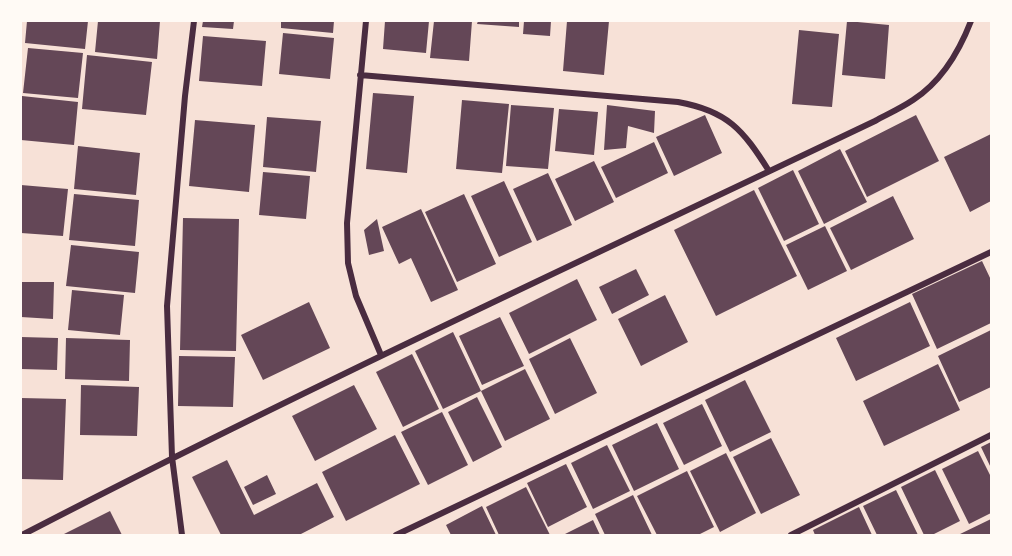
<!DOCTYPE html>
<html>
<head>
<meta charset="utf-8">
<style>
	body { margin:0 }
	#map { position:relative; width:1012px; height:556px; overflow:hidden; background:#f7e1d7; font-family:Merriweather,serif }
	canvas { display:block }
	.frame { position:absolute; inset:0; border:22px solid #fffaf5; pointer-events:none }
</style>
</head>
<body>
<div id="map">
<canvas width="1012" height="556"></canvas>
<div class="frame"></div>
</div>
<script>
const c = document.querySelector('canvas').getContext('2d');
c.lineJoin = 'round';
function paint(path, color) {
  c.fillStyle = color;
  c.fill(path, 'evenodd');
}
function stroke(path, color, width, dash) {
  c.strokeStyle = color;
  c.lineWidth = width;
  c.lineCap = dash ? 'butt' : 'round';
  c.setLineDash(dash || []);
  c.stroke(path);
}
paint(new Path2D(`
	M27,21h61l-3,28 -60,-6z
	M98,21h62l-3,38 -62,-7z
	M203,21h31l-1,8 -31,-2z
	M281,21h53l-1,12 -52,-5z
	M385,21h44l-3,32 -43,-4z
	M434,21h38l-3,40 -39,-3z
	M478,21h41v6l-42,-3z
	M524,21h27l-1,15 -27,-2z
	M567,21h42l-5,54 -41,-4z
	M847,21l42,4 -4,54 -43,-4z
	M799,30l40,4 -7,73 -40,-3z
	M283,33l51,5 -4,41 -51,-5z
	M203,36l63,5 -4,45 -63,-5z
	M28,48l55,5 -5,45 -55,-5z
	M87,55l65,7 -6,53 -64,-6z
	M373,93l41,3 -7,77 -41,-4z
	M22,96l56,6 -4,43 -53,-5z
	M462,100l47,4 -7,69 -46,-4z
	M511,105l43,3 -6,61 -42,-3z
	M607,105l48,6 -1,22 -26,-7 -2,22 -22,2z
	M559,109l39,3 -4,43 -39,-4z
	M705,115l17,38 -48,23 -18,-39z
	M916,115l23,46 -72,36 -22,-46z
	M267,117l54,4 -5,51 -53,-5z
	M195,120l60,5 -6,67 -60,-6z
	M991,134v67l-21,11 -26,-55z
	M654,142l14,31 -52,25 -15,-31z
	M78,146l62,7 -4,42 -62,-6z
	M840,149l27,53 -43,22 -26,-53z
	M594,161l20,41 -39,19 -20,-42z
	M793,170l26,54 -35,17 -26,-53z
	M263,172l47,4 -4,43 -47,-4z
	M548,173l24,52 -35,16 -24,-52z
	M504,181l28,61 -33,15 -28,-61z
	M21,185l47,4 -5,47 -42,-3z
	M754,190l43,86 -81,40 -42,-86z
	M74,194l65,6 -4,46 -66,-6z
	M464,194l32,70 -39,18 -32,-70z
	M893,196l21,43 -63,31 -21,-42z
	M421,209l37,81 -27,12 -20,-44 -12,6 -17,-37z
	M183,218l56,1 -3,132 -56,-1z
	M377,219l7,32 -15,4 -5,-25z
	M825,226l22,45 -39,19 -22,-45z
	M71,245l68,7 -4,41 -69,-7z
	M982,261l9,19v43l-54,26 -25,-55z
	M636,269l13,26 -37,19 -13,-27z
	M577,279l20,41 -68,34 -20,-41z
	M21,282h33l-1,37 -32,-2z
	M72,290l52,5 -4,40 -52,-5z
	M665,295l23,47 -47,24 -23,-47z
	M309,302l21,46 -67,32 -22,-45z
	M910,302l20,44 -74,35 -20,-43z
	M500,317l24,49 -42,19 -23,-49z
	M991,330v57l-32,15 -21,-46z
	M453,332l28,59 -38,18 -28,-58z
	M21,337l37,1 -1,32 -36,-1z
	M66,338l64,2 -1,41 -64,-2z
	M570,338l27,55 -42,21 -26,-55z
	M412,354l27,55 -36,18 -27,-55z
	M179,356l56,1 -2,50 -55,-1z
	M938,364l22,46 -76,36 -21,-45z
	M525,369l25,50 -45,22 -24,-50z
	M745,380l26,52 -41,20 -25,-52z
	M81,385l58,2 -2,49 -57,-1z
	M354,385l23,44 -62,32 -23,-45z
	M477,397l25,50 -29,15 -25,-50z
	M21,398l45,1 -3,81 -42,-1z
	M702,404l20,42 -38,19 -21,-42z
	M442,412l26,53 -40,20 -27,-53z
	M657,423l22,46 -45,22 -22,-46z
	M395,435l25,49 -74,37 -24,-49z
	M771,438l29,57 -39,19 -28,-57z
	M991,442v26l-10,-21z
	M607,445l23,46 -37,18 -22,-46z
	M978,451l13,26v36l-22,11 -27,-55z
	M726,453l30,60 -36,19 -30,-61z
	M227,460l27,55 63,-32 17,34 -35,18h-78l-29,-58z
	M566,464l21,43 -39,20 -21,-44z
	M935,470l25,51 -28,14h-8l-23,-48z
	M687,471l27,56 -16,8h-41l-20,-39z
	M267,475l9,19 -23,11 -9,-18z
	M526,487l24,48h-51l-13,-28z
	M896,490l22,45h-41l-14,-29z
	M633,495l19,40h-47l-10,-21z
	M482,506l14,29h-45l-5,-10z
	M859,507l13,28h-57l-2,-5z
	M110,511l12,24h-60z
	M991,519v16h-33z
	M593,520l7,15h-37z`), '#644757');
stroke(new Path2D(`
	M366,21l-19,202 1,40 8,33 25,59
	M360,75l318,27c50,9 65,28 91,69
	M22,535c281,-146 568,-278 853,-414 13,-7 26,-13 38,-21 28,-18 46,-48 58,-79
	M182,535l-10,-78 -5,-151 18,-210 9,-75
	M396,535l595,-283
	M791,535l200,-100`), '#4a2c40', 6);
</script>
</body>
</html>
